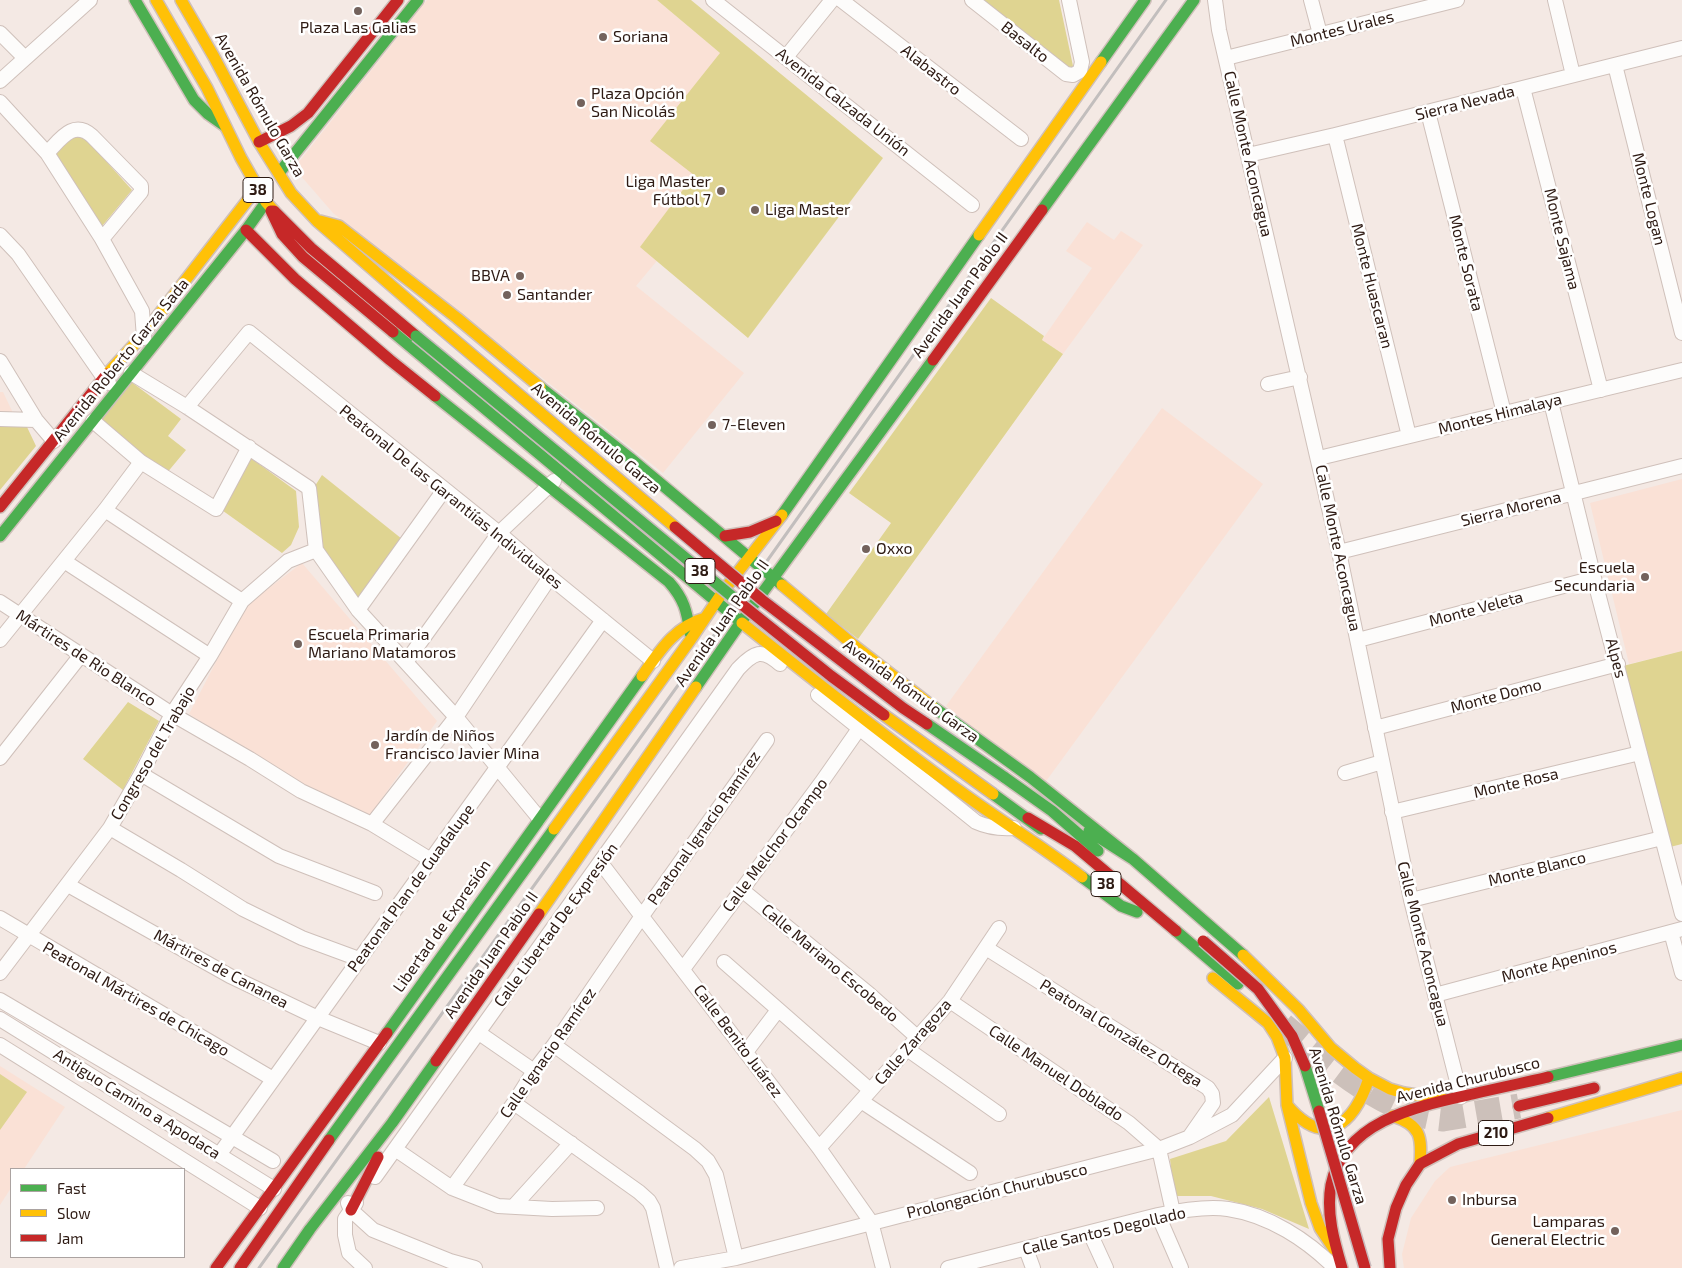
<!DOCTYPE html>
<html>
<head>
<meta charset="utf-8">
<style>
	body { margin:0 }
	#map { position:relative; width:1682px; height:1268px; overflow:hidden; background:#f4e9e4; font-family:"Exo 2",sans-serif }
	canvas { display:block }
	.legend { position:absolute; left:10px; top:1168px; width:175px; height:90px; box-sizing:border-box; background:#fff; border:1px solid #aba3a1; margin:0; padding:6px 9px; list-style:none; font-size:15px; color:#2d1a13 }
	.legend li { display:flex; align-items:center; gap:10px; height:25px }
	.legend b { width:25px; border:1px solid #aba3a1 }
</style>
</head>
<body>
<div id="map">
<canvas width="1682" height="1268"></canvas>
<ul class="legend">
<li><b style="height:6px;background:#4caf50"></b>Fast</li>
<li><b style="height:6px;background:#ffc107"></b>Slow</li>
<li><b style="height:6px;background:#c62828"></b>Jam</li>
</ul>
</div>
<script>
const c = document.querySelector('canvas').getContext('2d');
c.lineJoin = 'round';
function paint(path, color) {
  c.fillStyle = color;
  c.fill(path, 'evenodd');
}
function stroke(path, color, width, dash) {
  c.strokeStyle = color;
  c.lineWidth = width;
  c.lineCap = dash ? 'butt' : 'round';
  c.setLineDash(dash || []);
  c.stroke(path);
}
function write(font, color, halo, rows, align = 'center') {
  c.font = font + ' "Exo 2",sans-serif';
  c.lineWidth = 5;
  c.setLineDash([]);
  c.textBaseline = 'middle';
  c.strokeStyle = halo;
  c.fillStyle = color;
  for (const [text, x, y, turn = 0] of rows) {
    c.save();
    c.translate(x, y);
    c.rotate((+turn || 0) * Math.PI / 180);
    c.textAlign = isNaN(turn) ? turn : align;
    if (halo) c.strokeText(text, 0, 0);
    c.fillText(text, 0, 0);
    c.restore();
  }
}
paint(new Path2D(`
	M427,0h230l63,53 -5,138 -79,95 108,87 -81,100 -330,-260 -39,-45z
	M1087,222l27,18 7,-9 22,14 -80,109 -21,-14 50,-72 -26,-17z
	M0,392h3l10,21 -13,-1z
	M1162,408l101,76 -219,300 -98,-78z
	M1682,479v172l-53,13 -39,-161z
	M302,563l135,158 -69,97 -61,-30 -118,-74 56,-108z
	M0,1066l65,41 -41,62h-13v19l-11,17z
	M1682,1110v158h-278l-2,-14 9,-36 24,-37 15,-14z`), '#fae1d6');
paint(new Path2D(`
	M657,0h34l192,158 -135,180 -108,-91 54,-72 -44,-34 70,-88z
	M981,0h78l14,66 -4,4z
	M78,130l54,60 -34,41 -45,-76z
	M991,298l53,38 -2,4 21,14 -205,285 -32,-25 65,-91 -42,-30z
	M130,381l51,38 -13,17 18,14 -20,24 -68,-51z
	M0,425l27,2 9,19 -36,44z
	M248,456l48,35 3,36 -8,18 -9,8 -63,-45z
	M322,475l80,64 -44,66 -38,-56 -7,-60z
	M1682,651v193l-12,3 -47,-181z
	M128,702l31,19 -36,69 -40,-31z
	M0,1074l27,18 -27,38z
	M1269,1097l40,132 -47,-20 -51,-13h-37l-4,-37 56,-18z`), '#dfd491');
stroke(new Path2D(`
	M1283,1025c43,36 101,89 160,94l76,-13`), '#ccc0ba', 25, [25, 12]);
const street = new Path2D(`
	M713,0l259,205
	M841,0l180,139
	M972,0l94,74 7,1 7,-4 2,-9 -13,-62
	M1215,0l4,30 120,522 72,348 50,197
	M1311,0l9,34
	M1555,0l18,75
	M0,33l25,25
	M786,57l46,-57
	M1226,58l231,-58
	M1615,65l67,268
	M0,81l90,-81
	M1523,88l78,302
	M0,102l47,51 55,86 40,72 2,27
	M1428,112l76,301
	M1335,135l74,301
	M47,153c13,-13 26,-34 45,-17l49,50v6l-39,47
	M1248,155l87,-20 347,-87
	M0,235l18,19 86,124 5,5
	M0,361l36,59 18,21
	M131,373l56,34 122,81 7,62 42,60 98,107 83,101
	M1268,384l32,-7
	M1551,402l43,176 88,336
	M187,407l62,-75 250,201 51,44 103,84
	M0,419l36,1
	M93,421l48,41 75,47 33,-62
	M1319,458l363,-88
	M105,510l137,91
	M1339,552l343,-86
	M64,561l146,95
	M0,602l172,112 78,45 51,32 71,33 59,36
	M358,610l86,-120
	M0,640l105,-130 36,-48
	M1358,640l236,-62
	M406,662l93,-129 55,-52
	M818,695l158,127c13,6 24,7 38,6
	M1375,728l243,-64
	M0,758l81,-103
	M1345,773l37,-11
	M141,774l138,82 96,37
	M1392,812l248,-59
	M372,824l84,-107 94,-140
	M110,828l71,42 62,39 59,29 57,21
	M601,863l218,285 52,74 12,46
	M68,885l162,91 88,42 61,25
	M742,890l127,104 48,43
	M1411,900l251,-62
	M0,918l273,161
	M1671,932l11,41
	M986,948l222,140 4,6 1,9 -23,33
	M724,962l146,128
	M683,969l138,-186 42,-60
	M0,973l110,-145 31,-54 31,-60 38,-58 32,-55 46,-40 28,-11
	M1435,995l247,-66
	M0,1000l273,161
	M950,1001l179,122 30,26
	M0,1019l274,170
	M479,1033l55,38
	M0,1045l260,163
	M554,1045l141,104 13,12 8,14 20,83
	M907,1049l92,65
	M746,1052l32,-42
	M861,1101l109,72
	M514,1103l125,89 10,9 4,7 14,60
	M819,1148l131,-147 49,-73
	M395,1149l57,39 46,18 54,3 45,-1
	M1159,1149l14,63
	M219,1155l384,-535
	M375,1177l363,-508c16,-17 24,-21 42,-5
	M452,1188l62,-85 20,-32 20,-26 88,-129 125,-176
	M348,1203l3,7 22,20 77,31 25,7
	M356,1203l-11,16v16l4,18 16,15
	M513,1207l58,-64
	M1158,1215l23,53
	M1090,1233l16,35
	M1026,1249l7,19
	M681,1268l55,-10 423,-109 31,-12 42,-22 53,-57
	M948,1268l210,-53c19,-4 51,-9 70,-6 41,6 79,31 107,59`);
const fast = new Path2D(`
	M135,0l59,100 14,14 17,12
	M1101,62l44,-62
	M279,173l139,-173
	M1042,210l152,-210
	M393,332l349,291
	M540,387l90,71 152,127
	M435,396l234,186c15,17 18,29 21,51
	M782,515l197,-280
	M0,536l246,-306 20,-28
	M696,687l45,-65 192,-262
	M932,706l98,71 103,82 110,96
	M1004,777l48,34 46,40
	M993,794l48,35
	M1089,831l44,28
	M1082,877l39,29 16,6
	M1176,931l62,53
	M387,1033l255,-357
	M1305,1066l14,45
	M1548,1077l134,-32
	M329,1140l225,-311
	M283,1268l27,-39 82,-106 44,-62`);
const slow = new Path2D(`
	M156,0l51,88 34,70 25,44 8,9
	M181,0l33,57 45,85 32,51 26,28 114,99
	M320,221l19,5 118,92 83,69
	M979,235l122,-173
	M107,374l36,-39 114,-147
	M782,585l74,62 76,59
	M742,623c72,57 144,115 219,169 40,29 82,55 121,85
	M642,676c17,-24 33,-50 63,-58
	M554,829l137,-190 33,-49 58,-75
	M539,914l157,-227
	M1243,955l56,55 32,38 24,20 14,10 21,11 14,4 39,6
	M1213,978l55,45 9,14 8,21 2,47 24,98 9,25 14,21
	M1287,1105c38,45 67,19 82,-27
	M1393,1116c28,9 29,21 27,48
	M1548,1118l134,-40`);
const jam = new Path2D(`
	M259,142l32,-16 17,-13 90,-113
	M271,211l11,23 21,23 90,75
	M274,211l37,37 105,88
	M246,230l49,49 95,81 45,36
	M933,360l109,-150
	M0,507l107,-133
	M725,536l25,-4 26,-11
	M1028,818l47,28 101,85
	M436,1061l103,-147
	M1519,1106l75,-18
	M351,1210l27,-53
	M216,1268l171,-235
	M240,1268l89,-128
	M1342,1268c-8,-27 -16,-55 -11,-83 13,-65 88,-79 142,-91 25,-6 50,-11 75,-17
	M1390,1268l-2,-29 8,-31 10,-23 14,-21 38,-20 90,-26`);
stroke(street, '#cfc0ba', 16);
stroke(fast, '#cfc0ba', 14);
stroke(slow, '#cfc0ba', 14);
stroke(jam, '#cfc0ba', 14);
stroke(street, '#fdfcfb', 14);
stroke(fast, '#4caf50', 11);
stroke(slow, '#ffc107', 11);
stroke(jam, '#c62828', 11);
stroke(new Path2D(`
	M259,1268l471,-655 436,-613`), '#c2bebd', 3);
const fastBridge = new Path2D(`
	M416,336l324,267
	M927,724l77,53`);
const slowBridge = new Path2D(`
	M431,320l244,207
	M884,715l109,79`);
const jamBridge = new Path2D(`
	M675,527l87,73 141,108 24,16
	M740,603l91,73 53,39
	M1203,941l55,48 34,47 13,30
	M1319,1111l46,157`);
stroke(fastBridge, '#c8b9bb', 14, []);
stroke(slowBridge, '#c8b9bb', 14, []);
stroke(jamBridge, '#c8b9bb', 14, []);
stroke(fastBridge, '#4caf50', 11);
stroke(slowBridge, '#ffc107', 11);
stroke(jamBridge, '#c62828', 11);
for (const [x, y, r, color] of [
	[358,11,5,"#73625c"],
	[603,37,5,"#73625c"],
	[581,103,5,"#73625c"],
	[721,191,5,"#73625c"],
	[755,210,5,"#73625c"],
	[520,276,5,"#73625c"],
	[507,295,5,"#73625c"],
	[712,425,5,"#73625c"],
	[866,549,5,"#73625c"],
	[1645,577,5,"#73625c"],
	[298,644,5,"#73625c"],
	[375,745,5,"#73625c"],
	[1452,1200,5,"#73625c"],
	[1615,1231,5,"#73625c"]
]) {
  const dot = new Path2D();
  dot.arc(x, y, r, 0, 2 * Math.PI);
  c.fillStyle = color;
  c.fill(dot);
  stroke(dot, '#fff', 2);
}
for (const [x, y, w] of [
	[258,190,30],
	[700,571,30],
	[1106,884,30],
	[1496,1133,35]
]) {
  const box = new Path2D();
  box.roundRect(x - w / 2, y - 12.5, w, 25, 4);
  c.fillStyle = '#fff';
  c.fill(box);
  stroke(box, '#2d1a13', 1);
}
write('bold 15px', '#2d1a13', null, [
	["38",258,190],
	["38",700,571],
	["38",1106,884],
	["210",1496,1133]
]);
write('16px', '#2d1a13', '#fff', [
	["Plaza Las Galias",358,28,"center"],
	["Soriana",613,37],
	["Plaza Opción",591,94],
	["San Nicolás",591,112],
	["Liga Master",711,182,"right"],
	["Fútbol 7",711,200,"right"],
	["Liga Master",765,210],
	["BBVA",510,276,"right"],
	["Santander",517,295],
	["7-Eleven",722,425],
	["Oxxo",876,549],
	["Escuela",1635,568,"right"],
	["Secundaria",1635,586,"right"],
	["Escuela Primaria",308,635],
	["Mariano Matamoros",308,653],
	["Jardín de Niños",385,736],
	["Francisco Javier Mina",385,754],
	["Inbursa",1462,1200],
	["Lamparas",1605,1222,"right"],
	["General Electric",1605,1240,"right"]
], 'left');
write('16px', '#2d1a13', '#fff', [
	["Montes Urales",1342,29,-14],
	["Basalto",1025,42,38],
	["Alabastro",931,70,38],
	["Avenida Calzada Unión",843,102,38],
	["Sierra Nevada",1465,103,-14],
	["Avenida Rómulo Garza",260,105,60],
	["Calle Monte Aconcagua",1248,154,77],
	["Monte Logan",1649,199,76],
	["Monte Sajama",1562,239,76],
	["Monte Sorata",1466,263,76],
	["Monte Huascaran",1372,286,76],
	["Avenida Juan Pablo II",960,295,-54],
	["Avenida Roberto Garza Sada",121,360,-51],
	["Montes Himalaya",1500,414,-14],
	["Avenida Rómulo Garza",596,438,40],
	["Peatonal De las Garantiías Individuales",451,497,39],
	["Sierra Morena",1511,509,-14],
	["Calle Monte Aconcagua",1338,548,78],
	["Monte Veleta",1476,609,-15],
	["Avenida Juan Pablo II",722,623,-55],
	["Mártires de Rio Blanco",86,658,33],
	["Alpes",1616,658,75],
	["Avenida Rómulo Garza",911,691,36],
	["Monte Domo",1496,696,-15],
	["Congreso del Trabajo",153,753,-60],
	["Monte Rosa",1516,783,-13],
	["Peatonal Ignacio Ramírez",704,828,-55],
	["Calle Melchor Ocampo",775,845,-53],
	["Monte Blanco",1537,869,-14],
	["Peatonal Plan de Guadalupe",411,888,-54],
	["Calle Libertad De Expresión",556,925,-54],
	["Libertad de Expresión",442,926,-55],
	["Calle Monte Aconcagua",1423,944,76],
	["Avenida Juan Pablo II",491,955,-55],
	["Monte Apeninos",1559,962,-15],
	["Calle Mariano Escobedo",830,963,40],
	["Mártires de Cananea",221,969,28],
	["Peatonal Mártires de Chicago",136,999,30],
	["Peatonal González Ortega",1121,1033,32],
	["Calle Benito Juárez",738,1041,53],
	["Calle Zaragoza",913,1042,-49],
	["Calle Ignacio Ramírez",548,1053,-55],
	["Calle Manuel Doblado",1056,1073,34],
	["Avenida Churubusco",1468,1080,-14],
	["Antiguo Camino a Apodaca",137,1104,32],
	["Avenida Rómulo Garza",1338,1126,73],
	["Prolongación Churubusco",997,1191,-14],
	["Calle Santos Degollado",1104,1231,-13]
]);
</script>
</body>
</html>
